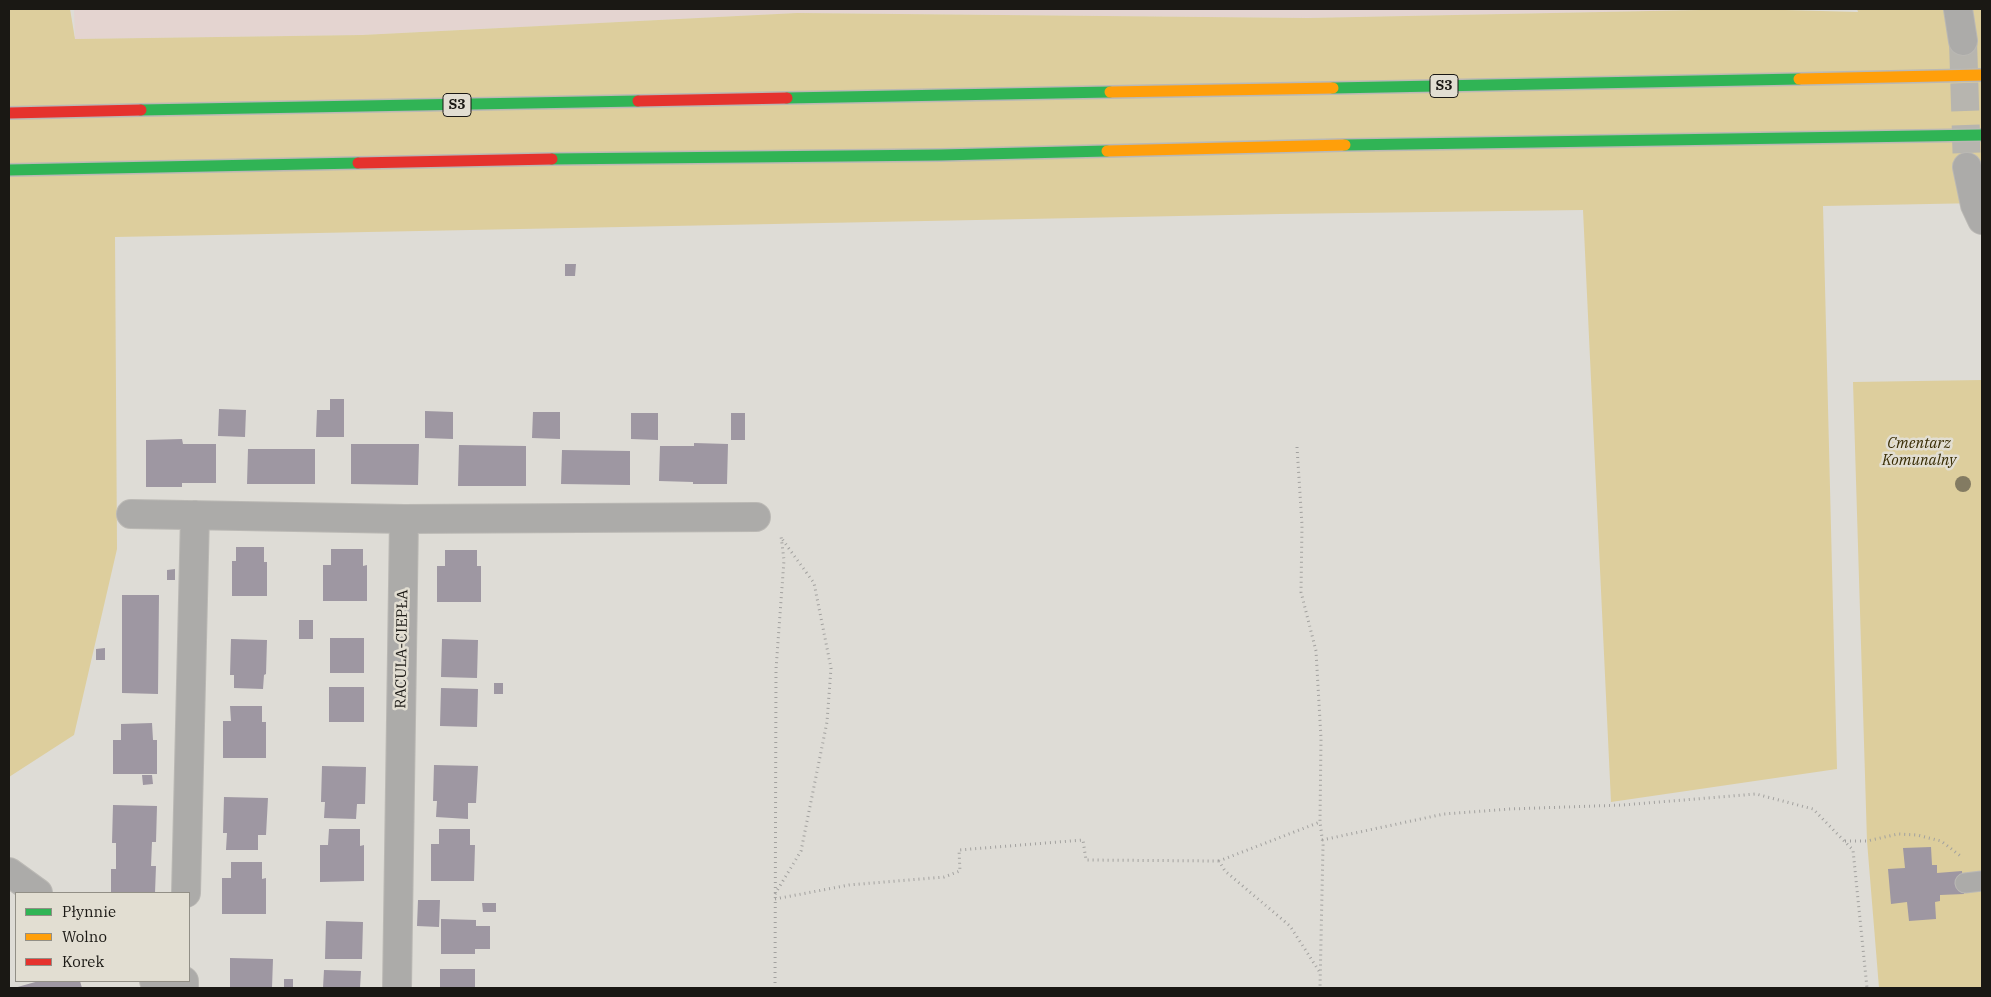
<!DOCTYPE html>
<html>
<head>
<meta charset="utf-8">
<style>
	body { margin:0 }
	#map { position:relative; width:1991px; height:997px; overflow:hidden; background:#dedcd6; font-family:"IBM Plex Serif",serif }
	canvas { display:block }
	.frame { position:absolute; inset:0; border:10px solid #1a1814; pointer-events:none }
	.legend { position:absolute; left:15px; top:892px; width:175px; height:90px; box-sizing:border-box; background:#e2ded2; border:1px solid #928f86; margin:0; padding:6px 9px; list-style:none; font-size:15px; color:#1a1814 }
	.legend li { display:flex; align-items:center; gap:10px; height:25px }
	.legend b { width:25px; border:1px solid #928f86 }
</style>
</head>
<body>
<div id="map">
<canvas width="1991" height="997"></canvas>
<div class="frame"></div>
<ul class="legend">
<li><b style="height:6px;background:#30b455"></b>Płynnie</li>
<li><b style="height:6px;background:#ff9f0a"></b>Wolno</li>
<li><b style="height:6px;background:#e5322d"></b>Korek</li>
</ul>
</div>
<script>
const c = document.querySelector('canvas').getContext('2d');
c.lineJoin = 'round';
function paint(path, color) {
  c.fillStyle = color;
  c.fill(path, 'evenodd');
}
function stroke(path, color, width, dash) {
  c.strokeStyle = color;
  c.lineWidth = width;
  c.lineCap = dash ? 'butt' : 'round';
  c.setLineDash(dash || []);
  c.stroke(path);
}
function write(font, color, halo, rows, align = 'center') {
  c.font = font + ' "IBM Plex Serif",serif';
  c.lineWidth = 5;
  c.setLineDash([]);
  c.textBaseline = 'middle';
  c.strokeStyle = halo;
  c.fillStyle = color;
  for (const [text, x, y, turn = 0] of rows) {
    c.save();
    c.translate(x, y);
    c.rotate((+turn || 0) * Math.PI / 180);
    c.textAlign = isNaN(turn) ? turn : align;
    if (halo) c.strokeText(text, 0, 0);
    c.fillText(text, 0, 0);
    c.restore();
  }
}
paint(new Path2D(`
	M74,9h1674l-440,9 -511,-5 -435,22 -287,4z`), '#e4d4d0');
paint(new Path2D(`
	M9,9h61l5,30 287,-4 435,-22 511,5 440,-9 110,3 -1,-3h125v194l-159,3 14,563 -226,33 -28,-592 -303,4 -1165,23 2,312 -43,186 -65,42z
	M1982,380v608h-103l-12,-147 -14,-459z`), '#ddce9d');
paint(new Path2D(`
	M565,264h11l-1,12h-10z
	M330,399h14v38h-28l1,-27h13z
	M219,409l27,1 -1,27 -27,-1z
	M425,411l28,1v27l-28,-1z
	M533,412h27v27l-28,-1z
	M631,413h27v27l-27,-1z
	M731,413h14v27h-14z
	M182,439l1,5h33v39h-34v4h-36v-47z
	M694,443l34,1 -1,40h-34v-2l-34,-1 1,-35h34z
	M351,444h68l-1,41 -67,-1z
	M459,445l67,1v40h-68z
	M248,449h67v35h-68z
	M562,450l68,1v34l-69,-1z
	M236,547h28v15h3v34h-35v-35h4z
	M331,549h32v17l4,-1v36h-44v-36h8z
	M445,550h32v16h4v36h-44v-36h8z
	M175,569v11h-8v-10z
	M122,595h37l-1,99 -36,-1z
	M299,620h14v19h-14z
	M330,638h34v35h-34z
	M231,639l36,1 -1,34 -2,1 -1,14 -29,-1v-13h-4z
	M442,639l36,1 -1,38 -36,-1z
	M105,648v12h-9v-11z
	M494,683h9v11h-9z
	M329,687h35v35h-35z
	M441,688l37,1 -1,38 -37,-1z
	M230,706h32v16h4v36h-43v-37h8z
	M152,723l1,17h4v34h-44v-34h8v-16z
	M434,765l44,1 -2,37h-8v16l-32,-2 1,-16h-4z
	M322,766l44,1 -1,37h-8l-1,15 -32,-1 1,-16h-4z
	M142,775h10l1,9 -10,1z
	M224,797l44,1 -2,37h-8v15h-32l1,-17h-4z
	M113,805l44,1 -1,36h-4l-1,24h5l-1,27h-44v-24h5v-26h-4z
	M329,829h31v17l4,-1v36l-44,1v-37h8z
	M439,829h31v16h5l-1,36h-43v-37h8z
	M1931,847l1,18h5v8l25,-2 2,23 -24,1v6l-5,1 1,17 -27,2 -2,-19 -16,2 -3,-35 17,-1 -2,-20z
	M231,862h31v17l4,-1v36h-44v-36h9z
	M418,900h22l-1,27 -22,-1z
	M482,903h14v9h-13z
	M441,919l35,1v6h14v23h-15v5h-34z
	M326,921l37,1 -1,37h-37z
	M230,958l43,1 -1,29h-42z
	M440,969h35v19h-35z
	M324,970l37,1 -1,17h-37z
	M284,979h9v9h-9z
	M39,981h41l2,7h-68z`), '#9e97a2');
stroke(new Path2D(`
	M1963,41l4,126`), '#b7b5af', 28, [28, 14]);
const lane = new Path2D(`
	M1965,883l17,-2`);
const street = new Path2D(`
	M1958,9l5,32
	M1967,167l8,38 7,15
	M131,514l273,5 -7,469
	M404,519l352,-2
	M9,872l29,21
	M186,893l9,-378
	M154,981l9,7
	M184,988v-7`);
const fast = new Path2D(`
	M1333,88l466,-9
	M787,98l323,-6
	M141,110l497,-9
	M1345,145l637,-10
	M552,159l389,-4 166,-4
	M9,170l349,-7`);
const slow = new Path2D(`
	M1799,79l183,-4
	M1110,92l223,-4
	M1107,151l238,-6`);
const jam = new Path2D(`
	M638,101l149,-3
	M9,113l132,-3
	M358,163l194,-4`);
stroke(lane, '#bab8b4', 21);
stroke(street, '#bab8b4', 30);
stroke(fast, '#bab8b4', 14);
stroke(slow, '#bab8b4', 14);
stroke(jam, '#bab8b4', 14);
stroke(new Path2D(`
	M1297,447l5,78 -1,67 15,59 5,87 -1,84 3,23 -3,143
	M1322,840l122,-26 66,-5 113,-4 133,-11 57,15 40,41 14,138
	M1845,841h22l31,-7 19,1 24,6 21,16
	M775,894l26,-43 26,-129 4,-54 -17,-85 -32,-44
	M775,899l74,-14 95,-8 16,-6 -1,-21 124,-10 3,20 133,1
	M1319,971l-29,-45 -65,-55 -6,-10 101,-39
	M775,988l1,-319 8,-109 -3,-24`), '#a2a19f', 3, [1, 4]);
stroke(lane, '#acaba9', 19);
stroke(street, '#acaba9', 28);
stroke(fast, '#30b455', 11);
stroke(slow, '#ff9f0a', 11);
stroke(jam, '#e5322d', 11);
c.fillStyle = '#837b62';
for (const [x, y] of [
	[1963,484]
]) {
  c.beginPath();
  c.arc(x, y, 8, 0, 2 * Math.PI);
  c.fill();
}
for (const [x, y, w] of [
	[1444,86,28],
	[457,105,28]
]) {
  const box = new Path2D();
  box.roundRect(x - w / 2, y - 11.5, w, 23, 4);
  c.fillStyle = '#e2ded2';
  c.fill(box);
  stroke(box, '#1a1814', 1);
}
write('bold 14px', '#1a1814', null, [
	["S3",1444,86],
	["S3",457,105]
]);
write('italic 15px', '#382c04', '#e2ded2', [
	["Cmentarz",1919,444],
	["Komunalny",1919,461]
]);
write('15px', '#1a1814', '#e2ded2', [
	["RACULA-CIEPŁA",402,649,-89]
]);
</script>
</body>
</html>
